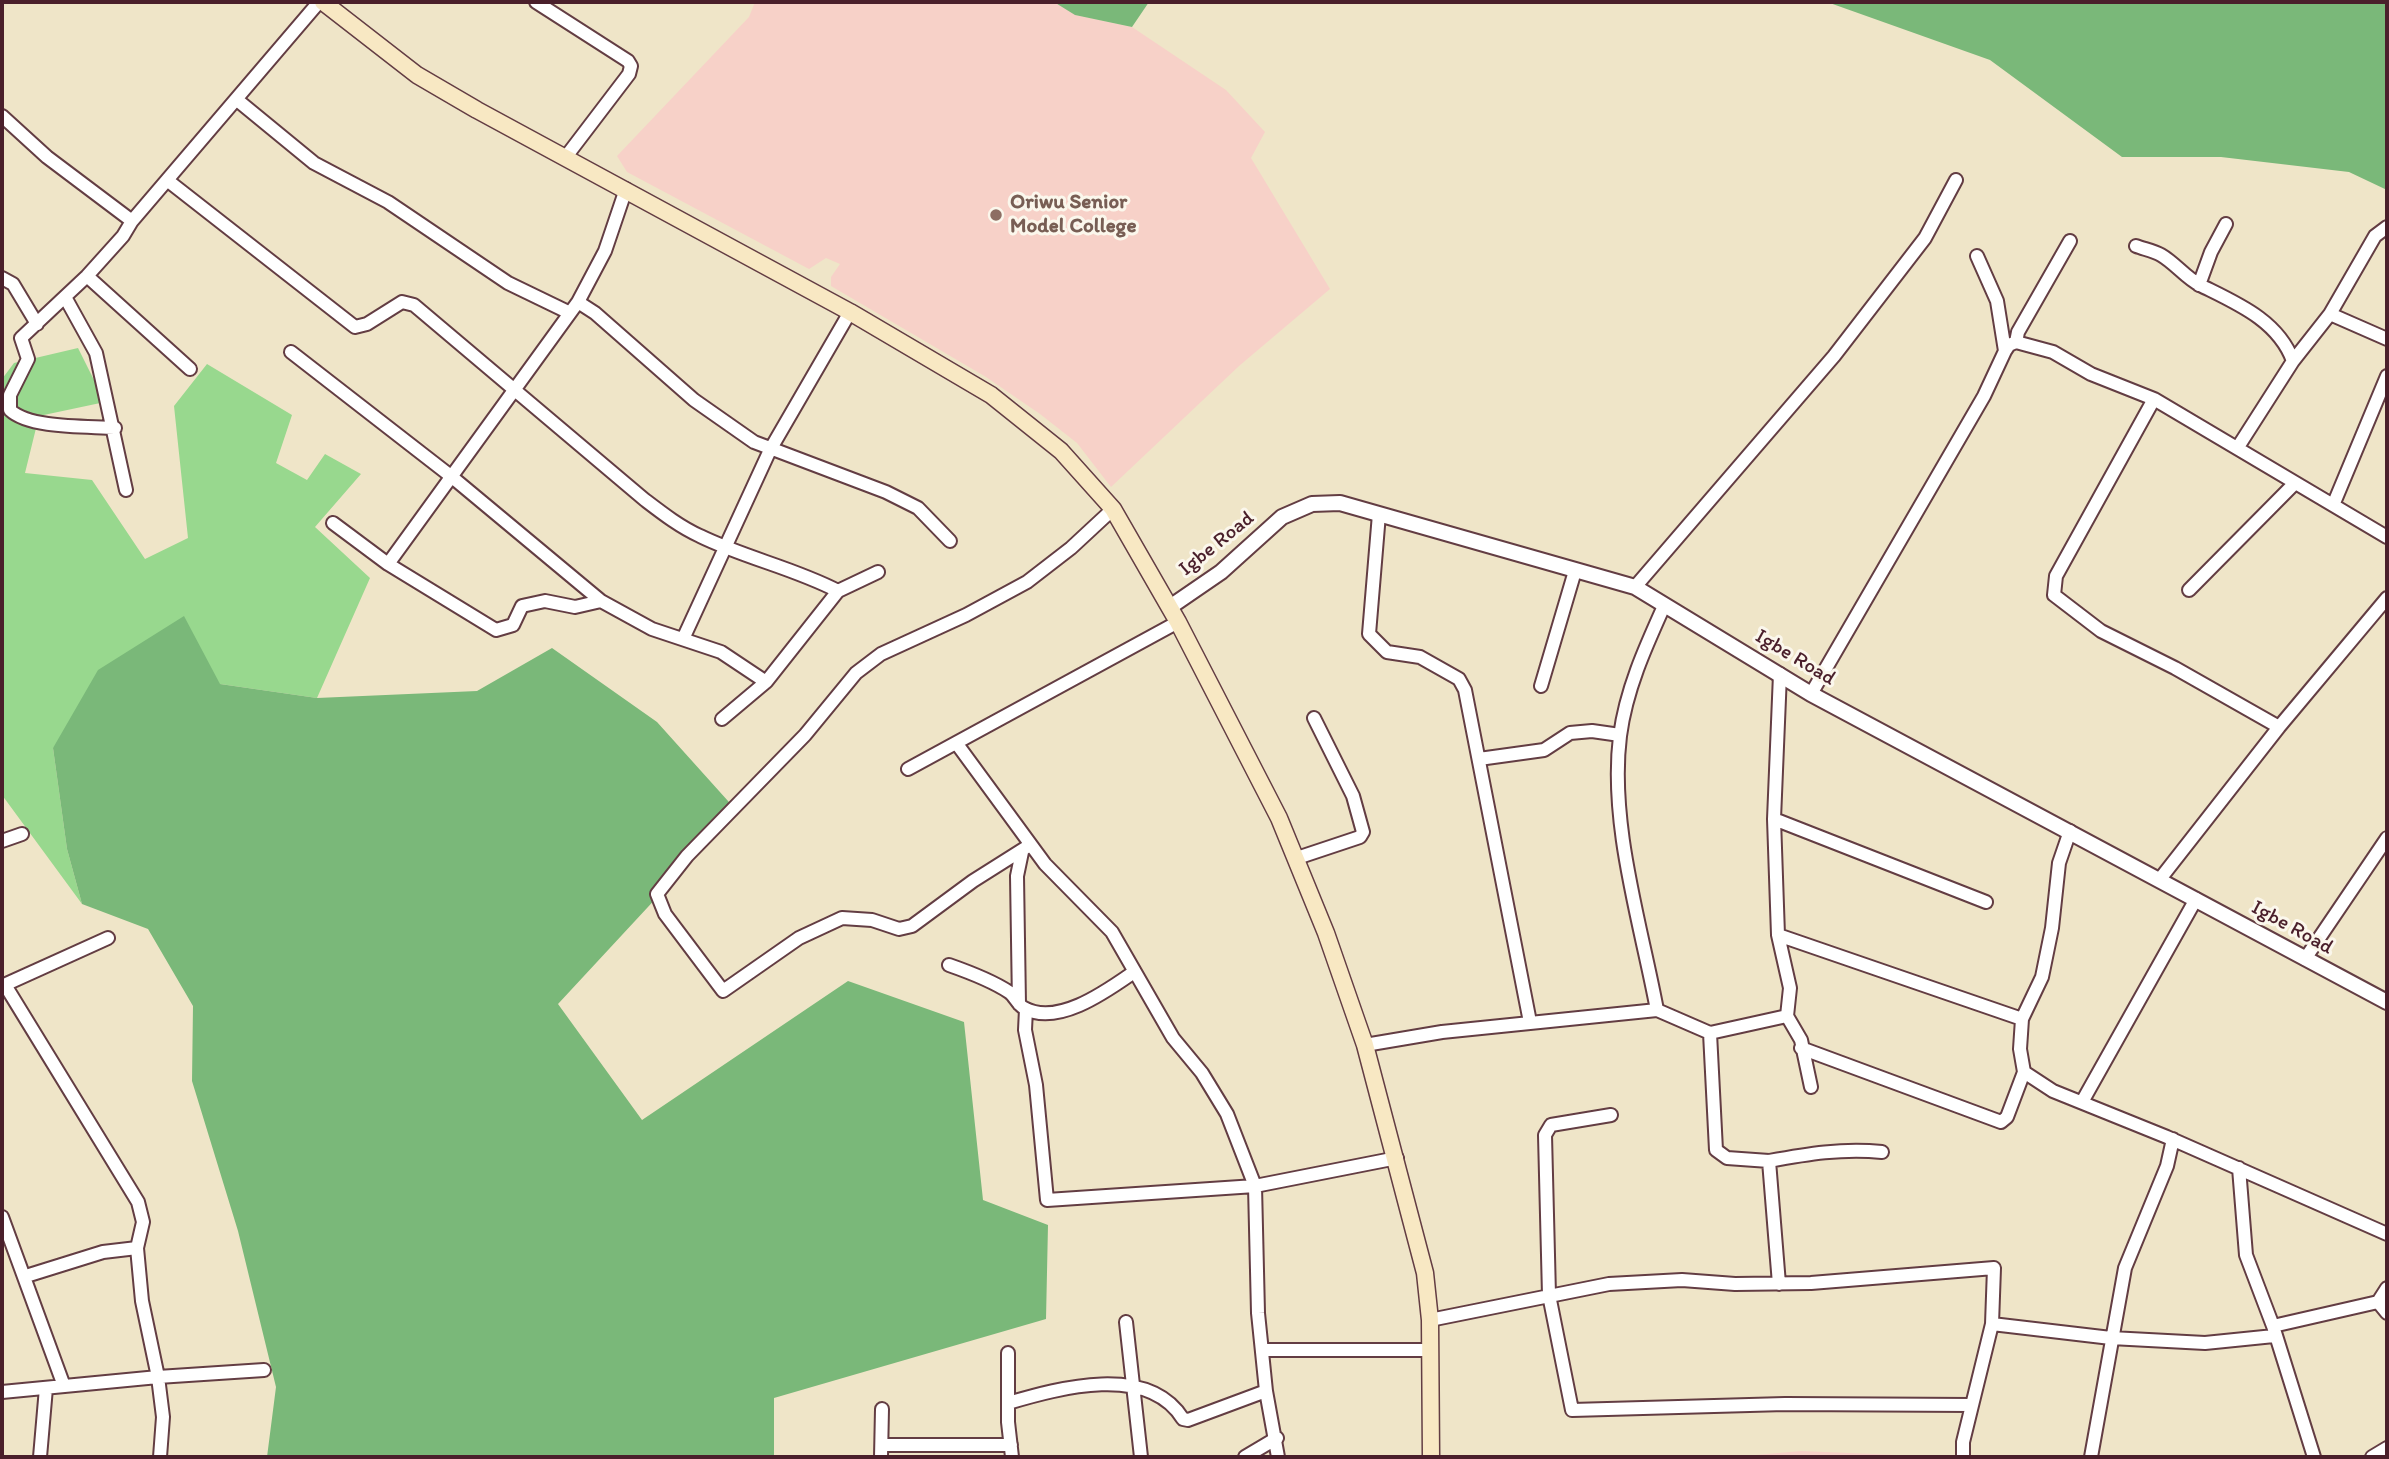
<!DOCTYPE html>
<html>
<head>
<meta charset="utf-8">
<style>
	body { margin:0 }
	#map { position:relative; width:2389px; height:1459px; overflow:hidden; background:#efe5c8; font-family:Itim,sans-serif }
	canvas { display:block }
	.frame { position:absolute; inset:0; border:4px solid #4a1f2b; pointer-events:none }
</style>
</head>
<body>
<div id="map">
<canvas width="2389" height="1459"></canvas>
<div class="frame"></div>
</div>
<script>
const c = document.querySelector('canvas').getContext('2d');
c.lineJoin = 'round';
function paint(path, color) {
  c.fillStyle = color;
  c.fill(path, 'evenodd');
}
function stroke(path, color, width, dash) {
  c.strokeStyle = color;
  c.lineWidth = width;
  c.lineCap = dash ? 'butt' : 'round';
  c.setLineDash(dash || []);
  c.stroke(path);
}
function write(font, color, halo, rows, align = 'center') {
  c.font = font + ' Itim,sans-serif';
  c.lineWidth = 6;
  c.setLineDash([]);
  c.textBaseline = 'middle';
  c.strokeStyle = halo;
  c.fillStyle = color;
  for (const [text, x, y, turn = 0] of rows) {
    c.save();
    c.translate(x, y);
    c.rotate((+turn || 0) * Math.PI / 180);
    c.textAlign = isNaN(turn) ? turn : align;
    if (halo) c.strokeText(text, 0, 0);
    c.fillText(text, 0, 0);
    c.restore();
  }
}
paint(new Path2D(`
	M755,2h299l22,13 56,12 94,63 39,42 -14,26 79,131 -91,77 -128,121 -34,-44 -37,-29 -54,-37 -155,-91v-9l9,-13 -14,-6 -17,11 -182,-97 -10,-16 132,-139z
	M1801,1451l143,6h-211z`), '#f7d1c8');
paint(new Path2D(`
	M78,348l27,54 -66,14 -14,57 67,7 53,79 43,-21 -14,-132 33,-42 85,51 -16,48 31,17 18,-26 36,20 -46,53 55,51 -53,120 -97,-14 -167,64 14,101 15,55 -80,-109v-416l12,-16z`), '#98d88e');
paint(new Path2D(`
	M1054,2h95l-17,25 -57,-12z
	M1827,2h560v188l-38,-18 -128,-15h-99l-132,-97z
	M184,616l36,68 97,14 160,-7 75,-43 105,74 80,89 -179,193 84,116 206,-139 116,41 19,178 65,25 -2,94 -272,79v59h-507l9,-70 -38,-156 -46,-150 1,-75 -45,-77 -66,-25 -15,-55 -14,-101 45,-78z`), '#7ab879');
const minor = new Path2D(`
	M536,2l92,59 3,5 -2,8 -64,84
	M236,99l78,64 74,39 120,81 62,30
	M2,116l45,41 85,64
	M167,180l188,147 12,-3 35,-22 12,3 231,195c17,13 35,27 55,36 45,22 94,32 138,55
	M2136,246c8,3 18,5 25,9 14,8 25,23 39,30 36,18 78,35 93,76
	M1977,256l20,45 8,50
	M87,276l103,93
	M2,278l11,6 24,40
	M2199,285l12,-33 15,-28
	M65,297l31,56 30,137
	M578,302l17,11 99,87 60,42 132,50 32,16 32,33
	M2330,314l57,25
	M2016,342l37,10 38,22 63,25 233,138
	M291,352l161,125 149,124 51,28 69,23 45,30 72,-91 40,-19
	M2154,399l-98,177 -2,19 47,36 74,37 104,59
	M115,428c-27,-2 -85,1 -105,-18v-15l18,-36 -7,-21 66,-62 36,-40 9,-15 187,-219
	M2238,447l55,-86 37,-47 45,-78 12,-9
	M2334,503l53,-127
	M1379,514l-10,120 18,18 33,5 39,22 6,11 65,332
	M333,523l55,41 108,66 17,-5 9,-19 23,-5 30,6 26,-6
	M388,564l190,-262 27,-51 21,-62
	M1635,587l199,-231 91,-118 31,-58
	M2189,590l106,-107
	M683,639l87,-189 80,-138
	M1780,674l-6,145 4,116 12,53 -3,28 14,24 10,47
	M1541,686l34,-115
	M1811,694l173,-298 21,-45 4,-6 7,-3 2,-10 52,-91
	M722,719l44,-37
	M957,744l88,120 67,68 61,106 29,35 25,41 28,72 3,127 8,78 12,66
	M1479,759l65,-9 26,-17 22,-2 28,4
	M908,769l270,-147
	M1774,819l212,83
	M2070,831l-11,32 -7,65 -10,49 -20,42 -2,30 4,23 29,19 114,46 220,97
	M2,841l20,-7
	M1030,845l-57,36 -61,45 -13,3 -27,-9 -30,-2 -43,20 -76,53 -58,-77 -8,-20 30,-38 118,-121 51,-62 25,-19 85,-39 61,-33 44,-34 42,-39
	M1297,858l63,-21 3,-5 -10,-36 -39,-78
	M2160,879l119,-152 108,-129
	M1778,935l244,84
	M2305,959l82,-121
	M949,965c20,7 42,15 60,27 6,4 8,12 15,16 34,19 84,-18 110,-36
	M5,985l133,217 5,20 -6,26 5,53 16,76 5,40 -3,40
	M2,986l106,-48
	M1019,1004l-2,-128 5,-24
	M1026,1009l-1,21 11,55 11,115 208,-14 142,-28
	M1657,1010c-16,-86 -48,-186 -37,-274 6,-46 25,-88 44,-130
	M1710,1033l6,117 11,8 42,3 10,123
	M1365,1045l77,-13 215,-22 53,23 77,-17
	M1801,1048l200,74 6,-5 17,-45
	M2082,1102l114,-203
	M1611,1115l-60,10 -6,10 4,160 23,115 213,-6 187,1
	M1769,1161c38,-7 73,-13 113,-9
	M2239,1168l7,87 27,71 41,131
	M2,1217l62,169
	M26,1276l77,-24 34,-4
	M2378,1302l9,11
	M1430,1320l179,-36 73,-4 53,4 76,-1 183,-15 -2,56 -29,118v15
	M1126,1322l15,135
	M1992,1324l119,14 94,5 69,-7
	M2273,1326l105,-24 9,-14
	M1262,1350h168
	M1008,1353v69l4,35
	M2,1392l156,-15 106,-7
	M1008,1403c51,-15 140,-40 175,16l5,1 78,-29
	M882,1445h129
	M40,1457l6,-69
	M881,1457l1,-48
	M1245,1457l32,-19
	M2091,1457l34,-189 42,-102 6,-27
	M2372,1457l15,-9`);
const tertiary = new Path2D(`
	M1170,607l51,-35 61,-55 30,-13 28,-1 295,84 176,107 576,308`);
const secondary = new Path2D(`
	M323,2l94,73 60,35 373,202 141,83 70,56 52,58 65,113 101,196 47,115 39,112 60,228 5,47 1,137`);
stroke(minor, '#633d43', 16);
stroke(tertiary, '#633d43', 18);
stroke(secondary, '#633d43', 19);
stroke(minor, '#fff', 12);
stroke(tertiary, '#fff', 14);
stroke(secondary, '#f8e8c3', 16);
for (const [x, y, r, color] of [
	[996,215,7,"#8d6e63"]
]) {
  const dot = new Path2D();
  dot.arc(x, y, r, 0, 2 * Math.PI);
  c.fillStyle = color;
  c.fill(dot);
  stroke(dot, '#fbf7ec', 2.5);
}
write('bold 21px', '#785e54', '#fbf7ec', [
	["Oriwu Senior",1010,203],
	["Model College",1010,227]
], 'left');
write('21px', '#4a1f2b', '#fbf7ec', [
	["Igbe Road",1217,544,-39],
	["Igbe Road",1795,658,31],
	["Igbe Road",2292,928,29]
]);
</script>
</body>
</html>
